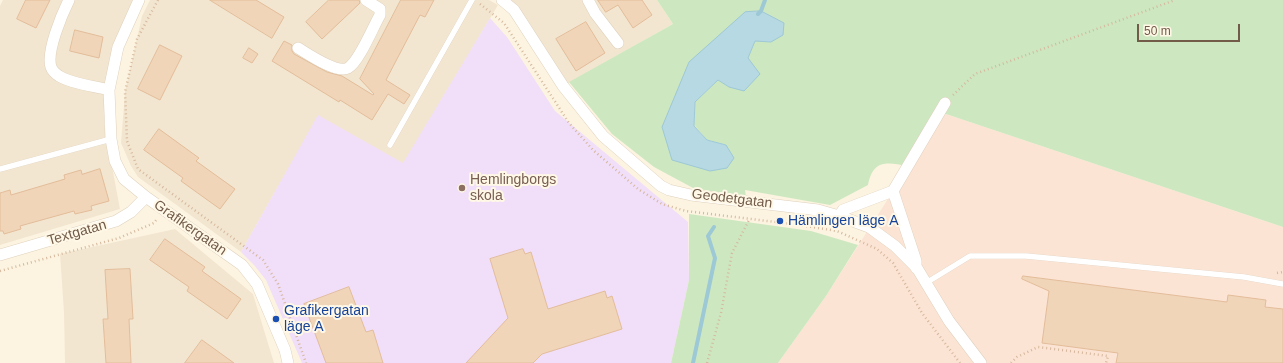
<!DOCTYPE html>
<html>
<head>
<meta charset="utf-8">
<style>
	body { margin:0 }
	#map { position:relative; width:1283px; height:363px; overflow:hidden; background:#fcf4e1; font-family:Helvetica,sans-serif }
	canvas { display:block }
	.scale { position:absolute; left:1137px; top:24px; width:103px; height:18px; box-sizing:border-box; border:2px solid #725b49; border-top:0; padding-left:5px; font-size:12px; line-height:14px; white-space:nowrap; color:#725b49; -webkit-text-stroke:3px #fff8e7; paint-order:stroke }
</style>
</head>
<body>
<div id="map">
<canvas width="1283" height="363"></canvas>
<div class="scale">50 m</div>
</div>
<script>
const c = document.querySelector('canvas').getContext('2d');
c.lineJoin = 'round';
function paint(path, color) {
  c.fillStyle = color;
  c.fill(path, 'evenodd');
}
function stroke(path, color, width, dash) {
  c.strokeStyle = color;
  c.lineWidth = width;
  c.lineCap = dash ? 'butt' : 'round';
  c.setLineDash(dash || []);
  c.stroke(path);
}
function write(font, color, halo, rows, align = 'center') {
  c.font = font + ' Helvetica,sans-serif';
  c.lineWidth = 4;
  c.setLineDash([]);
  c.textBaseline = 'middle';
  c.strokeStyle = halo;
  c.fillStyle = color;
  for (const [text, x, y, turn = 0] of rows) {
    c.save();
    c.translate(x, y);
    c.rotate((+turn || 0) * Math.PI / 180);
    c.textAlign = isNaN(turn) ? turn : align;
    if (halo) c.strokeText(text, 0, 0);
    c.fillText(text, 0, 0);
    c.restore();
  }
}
paint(new Path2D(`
	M3,0h136l-30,90 -5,34 16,85 -120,36v-239z
	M150,0h339l9,5 -95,159 -85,-48 -77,136 -103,-75 -7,-11 -10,-23 4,-51 17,-76z
	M502,0h155l16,24 -110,62z
	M175,229l78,65 21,69h-209l-1,-50 -4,-59z`), '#f3e6d0');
paint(new Path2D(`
	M940,112l343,115v136h-505l48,-67 67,-105z`), '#fce4d5');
paint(new Path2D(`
	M490,18l17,19 48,74 133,111 1,58 -18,83h-369l-36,-83 -12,-15 -13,-13 77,-137 85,48z`), '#f1def8');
paint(new Path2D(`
	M657,0h626v227l-343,-115 -33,54c-21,-4 -34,-6 -39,19l-38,20 -85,-15 1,7 -53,-9 -39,-21 -42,-33 -43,-52 104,-58zM784,23l-13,19 -16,-2 -7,18 -19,29 -11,-7 -23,22 -1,23 13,15 19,5 -54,15 17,-98z
	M689,214l122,17 47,14 -32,51 -48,67h-107l18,-83z`), '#cde8c0');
const water = new Path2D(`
	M761,11l23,12 -1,12 -12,7 -16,-1 -7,17 12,16 -16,17 -15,-4 -11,-7 -23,22 -1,24 13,14 19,5 8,13 -7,10 -17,3 -38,-11 -10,-33 27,-65 56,-50z`);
paint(water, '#b7d9e4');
stroke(water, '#9dc8d6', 1);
stroke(new Path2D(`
	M758,14l3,-3 4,-11
	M693,363l22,-105 -7,-22 6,-9`), '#9dc8d6', 4);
const building = new Path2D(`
	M26,0h24l-14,28 -19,-9z
	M210,0h46l28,17 -12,21z
	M329,0h30l1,3 -38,36 -16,-17z
	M401,0h33l-9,17 -5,-2 -34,65 24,15 -6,9 -16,-10 -16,26 -32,-20 -1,2 -67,-41 12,-20 8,4v6l2,3 33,18 15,4 31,19 1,-1 -14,-15z
	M598,0h44l10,15 -19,13 -15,-23 -12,7z
	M586,22l19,31 -29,18 -20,-32z
	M75,30l28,7 -4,21 -29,-7z
	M160,45l22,11 -22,44 -22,-11z
	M249,48l9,6 -6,9 -9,-5z
	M159,129l40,29 -3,3 39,28 -15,20 -39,-28 2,-3 -39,-28z
	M100,169l9,32 -18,5 1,4 -17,4 -1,-3 -54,15 1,3 -17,5 -1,-3h-3v-38l10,-3 1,5 54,-16 -1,-4 17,-5 1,4z
	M165,239l40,28 -3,4 39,28 -14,20 -40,-28 2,-4 -39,-27z
	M523,249l2,5 6,-2 17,57 57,-18 2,7 5,-2 10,33 -80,25 -9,9h-67l42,-45 -18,-59z
	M130,269l3,50h-4l2,44h-25l-3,-44h5l-3,-49z
	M1023,276l204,26 1,-7 38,5 -1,7 18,2v54h-167l2,-10 -76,-10 7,-52 -27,-12z
	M349,287l17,45 7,-2 10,33h-57l-22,-59z
	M202,340l32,23h-49z`);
paint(building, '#f0d5b9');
stroke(building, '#e3bd9a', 1);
const service = new Path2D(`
	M390,145l82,-145
	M0,169l111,-30
	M926,283l44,-27h56l218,21 39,7`);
const minor = new Path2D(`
	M69,0c-7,14 -23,52 -18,67 1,3 5,7 8,9 13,8 35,10 50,14
	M139,0l-21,47 -9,43 2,49 4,22 9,18 22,18 96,68 15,19 28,66 3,13
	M502,0l12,10 49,76 40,50 58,50 8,4 22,5 127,15 21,6 30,11 26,19 22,22 32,53 32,42
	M588,0l7,13 23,30
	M298,48c10,6 39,26 50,20 11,-6 25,-41 32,-53v-6l-14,-9
	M839,216l4,-6 50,-19
	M0,255l116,-34 15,-9 15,-15
	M916,268v-7l-23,-70 52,-88`);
stroke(service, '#dfd1bd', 6);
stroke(minor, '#dfd1bd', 12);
stroke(new Path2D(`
	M158,0l-21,39 -12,53 2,49 11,28 125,91 15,24 28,79
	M480,4l24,19 65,100 24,27 45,39 24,15 24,7 114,14 37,6 40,18 16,14 29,50 38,50
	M953,95l22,-21 200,-74
	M0,271l119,-33 35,-15 3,-4
	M1277,273l6,-1
	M707,363l14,-50 11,-60 17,-33
	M1011,363l6,-6 21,-10 70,9 -2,7`), '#d5b89d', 2.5, [1, 3]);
stroke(service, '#fff', 5.5);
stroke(minor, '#fff', 11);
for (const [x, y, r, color] of [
	[462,188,4,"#8d6e63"],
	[780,221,4,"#1a4fb4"],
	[276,319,4,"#1a4fb4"]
]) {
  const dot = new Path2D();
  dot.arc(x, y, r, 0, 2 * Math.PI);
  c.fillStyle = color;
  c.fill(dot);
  stroke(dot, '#fff8e7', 1.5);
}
write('14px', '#785e54', '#fff8e7', [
	["Hemlingborgs",470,180],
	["skola",470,196]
], 'left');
write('14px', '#725b49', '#fff8e7', [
	["Geodetgatan",732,199,7],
	["Grafikergatan",190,228,35],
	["Textgatan",77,233,-16]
]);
write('14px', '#164399', '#fff8e7', [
	["Hämlingen läge A",788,221],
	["Grafikergatan",284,311],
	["läge A",284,327]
], 'left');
</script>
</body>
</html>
